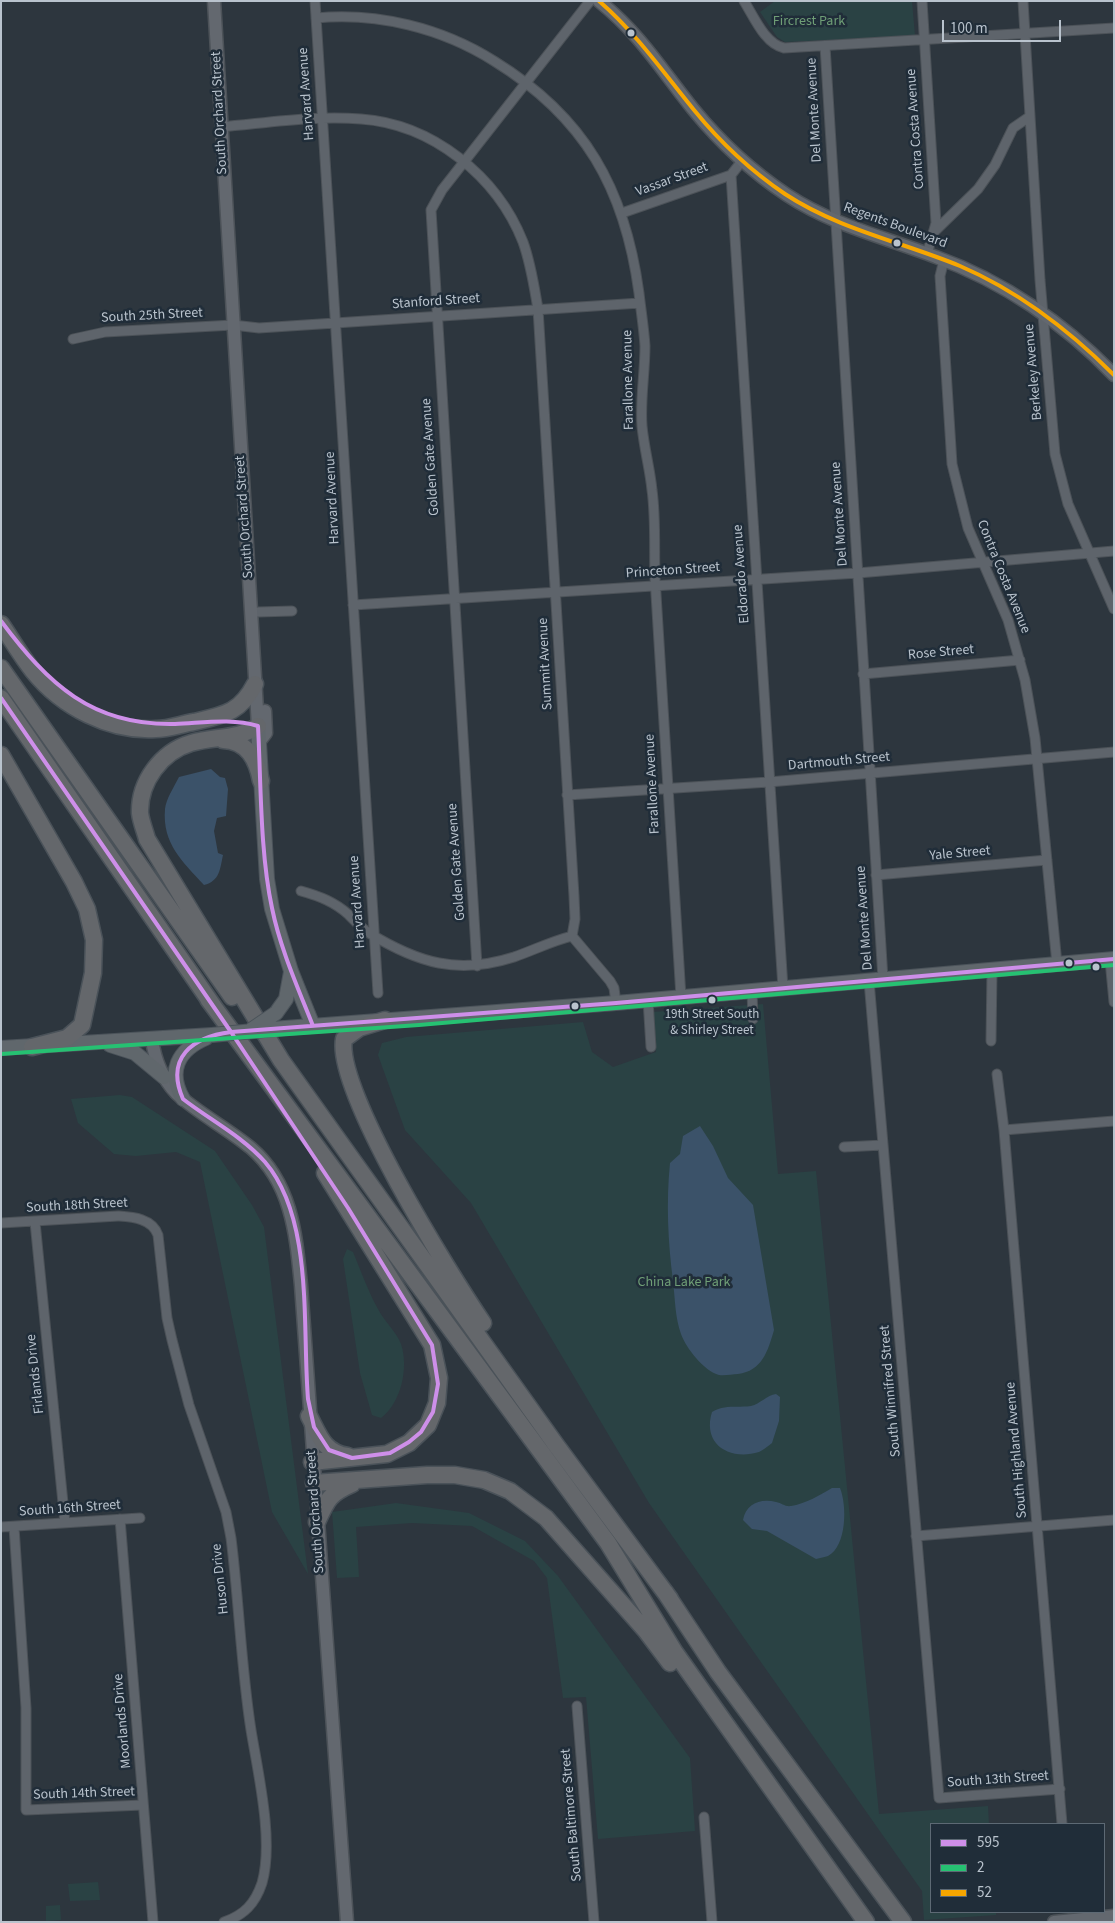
<!DOCTYPE html>
<html>
<head>
<meta charset="utf-8">
<style>
	body { margin:0 }
	#map { position:relative; width:1115px; height:1923px; overflow:hidden; background:#2d363e; font-family:"Source Sans 3",sans-serif }
	canvas { display:block }
	.frame { position:absolute; inset:0; border:2px solid #b9c3cd; pointer-events:none }
	.legend { position:absolute; left:930px; top:1823px; width:175px; height:90px; box-sizing:border-box; background:#202d39; border:1px solid #5d6974; margin:0; padding:6px 9px; list-style:none; font-size:15px; color:#b9c3cd }
	.legend li { display:flex; align-items:center; gap:10px; height:25px }
	.legend b { width:25px; border:1px solid #5d6974 }
	.scale { position:absolute; left:942px; top:20px; width:119px; height:22px; box-sizing:border-box; border:2px solid #b9c3cd; border-top:0; padding-left:6px; font-size:15px; line-height:18px; white-space:nowrap; color:#b9c3cd; -webkit-text-stroke:4px #202d39; paint-order:stroke }
</style>
</head>
<body>
<div id="map">
<canvas width="1115" height="1923"></canvas>
<div class="frame"></div>
<ul class="legend">
<li><b style="height:6px;background:#ce8fe9"></b>595</li>
<li><b style="height:6px;background:#26c172"></b>2</li>
<li><b style="height:6px;background:#f7a600"></b>52</li>
</ul>
<div class="scale">100 m</div>
</div>
<script>
const c = document.querySelector('canvas').getContext('2d');
c.lineJoin = 'round';
function paint(path, color) {
  c.fillStyle = color;
  c.fill(path, 'evenodd');
}
function stroke(path, color, width, dash) {
  c.strokeStyle = color;
  c.lineWidth = width;
  c.lineCap = dash ? 'butt' : 'round';
  c.setLineDash(dash || []);
  c.stroke(path);
}
function write(font, color, halo, rows, align = 'center') {
  c.font = font + ' "Source Sans 3",sans-serif';
  c.lineWidth = 5;
  c.setLineDash([]);
  c.textBaseline = 'middle';
  c.strokeStyle = halo;
  c.fillStyle = color;
  for (const [text, x, y, turn = 0] of rows) {
    c.save();
    c.translate(x, y);
    c.rotate((+turn || 0) * Math.PI / 180);
    c.textAlign = isNaN(turn) ? turn : align;
    if (halo) c.strokeText(text, 0, 0);
    c.fillText(text, 0, 0);
    c.restore();
  }
}
paint(new Path2D(`
	M775,1h137l3,35 -130,6 -8,-5 -17,-25z
	M763,1004l15,170 38,-3 63,643 109,-8 1,18h-58v88h65v3l-72,5 -2,-29 -273,-388 -178,-300 -66,-73 -27,-75 4,-12 24,-6 177,-15 9,30 21,15 43,-15 -4,-40z
	M120,1095l12,2 83,54 37,54 12,22 44,347 -36,-62 -72,-350 -24,-10 -40,4 -22,-2 -36,-31 -7,-24z
	M347,1249l6,3c8,19 15,39 25,57 6,12 18,22 23,35 8,24 0,59 -20,74l-9,-3 -12,-42 -17,-114z
	M396,1503l73,10 56,28 33,35 132,182 5,73 -97,8 -12,-142 -23,1 -16,-120 -13,-17 -62,-35 -60,-3 -56,4 3,50 -22,1 -5,-66z
	M98,1882l2,18 -30,1 -2,-17z
	M60,1905l1,15 -15,1v-15z`), '#2a4244');
paint(new Path2D(`
	M211,769l9,8 5,1 3,11 -2,27 -9,2 -3,13 4,22 5,2c-3,14 -3,26 -19,30 -21,-23 -42,-41 -39,-76 1,-10 9,-22 14,-32z
	M700,1126l13,20 15,32 25,27 21,125c-6,21 -12,41 -36,44 -6,0 -13,2 -19,1 -15,-4 -33,-27 -38,-41 -6,-16 -6,-36 -8,-53 -5,-39 -7,-78 -3,-118l10,-9 3,-18z
	M776,1394l4,3 -1,24 -7,22c-4,3 -9,7 -13,9 -30,9 -57,-8 -47,-40 13,-8 24,-4 39,-6 9,-2 16,-11 25,-12z
	M832,1488h8c7,17 7,58 -12,68 -3,1 -8,2 -12,3l-49,-28 -15,-2 -9,-9c3,-16 17,-22 33,-18 6,1 9,5 15,4 14,-2 29,-11 41,-18z`), '#3b5269');
const street = new Path2D(`
	M315,1l63,992
	M744,1c10,16 21,43 40,47l330,-20
	M922,1l14,222 -9,31
	M1023,1l17,279 15,174 13,50 46,105
	M316,18c61,-6 126,10 178,43 91,56 131,128 145,232 2,18 5,36 6,53 0,27 -5,54 -3,80 2,22 8,43 10,64 4,29 2,58 3,88l26,419
	M825,46l58,933
	M220,127c47,-4 95,-12 141,-8 71,5 136,57 162,123 8,22 11,44 15,67l36,587 1,23 -3,17 38,45 4,7 2,15
	M742,161l-11,14 52,813
	M622,213l109,-38
	M934,232l44,-43 17,-24 18,-37 16,-11
	M944,260l-4,16 12,188 16,64 40,92 17,60 10,58 22,226
	M73,339l32,-7 128,-7 26,3 381,-25
	M353,605l505,-32 256,-22
	M258,612l34,-1
	M863,674l157,-14
	M567,795l202,-13 345,-30
	M876,875l171,-15
	M301,891c18,5 34,11 48,24 6,6 12,13 20,18 49,30 89,42 145,24 20,-7 38,-16 58,-21
	M1110,960l4,42
	M477,966l-46,-756 11,-20 148,-189
	M869,981l70,817 121,-9
	M752,991l1,28
	M648,1000l3,47
	M991,1041l1,-71
	M997,1074l7,56 58,694
	M1004,1130l110,-9
	M844,1147l39,-2
	M35,1222l30,301
	M1,1223l117,-7c14,1 34,2 40,19l9,83 5,22 17,65 37,107 5,26c8,63 10,128 20,192 7,43 23,111 11,153 -7,21 -18,32 -38,39
	M120,1519l33,403
	M1,1527l139,-9
	M14,1527l12,181v102l117,-5
	M916,1536l198,-16
	M577,1706l17,216
	M704,1817l8,105`);
const secondary = new Path2D(`
	M214,1l44,725
	M599,1c42,34 61,67 94,108 27,33 58,62 94,86 47,31 98,42 149,62 67,24 129,67 178,118
	M259,742l7,-9 -1,-22
	M152,1040c3,20 10,38 24,53 23,21 51,35 75,55 41,35 45,87 50,137l46,637
	M1054,1922l60,-6`);
const primary = new Path2D(`
	M258,726l9,153 5,30 19,62 22,55
	M276,1013l10,-14 5,-27
	M285,1028l331,-25 498,-44
	M110,1045l25,8 29,24
	M1,1048l211,-13
	M183,1099c-16,-28 -5,-49 23,-61`);
const highway = new Path2D(`
	M1,624c11,16 20,32 32,47 29,36 77,61 123,58 13,0 25,-5 38,-7 30,-7 46,-9 61,-38
	M1,668l231,329
	M1,698l213,309
	M258,726c-20,14 -45,10 -67,17 -30,9 -52,39 -51,70 1,9 5,18 7,26l134,221 275,385 114,154
	M223,740c25,1 34,20 38,41
	M1,755l73,127 13,27 7,31 -1,33 -11,52 -15,13 -35,9
	M208,999l400,544 66,108 192,271
	M385,1020l-26,8 -15,11c-10,50 107,237 139,284
	M309,1416c10,19 15,37 39,40
	M312,1462l75,-8 22,-11 19,-18 9,-22 2,-25 -7,-33 -107,-172
	M314,1483l113,-8h28l29,5 26,11 36,27 100,113 24,32
	M317,1522c10,-22 12,-28 35,-38
	M665,1592l53,80 185,250`);
stroke(street, '#4c5258', 11);
stroke(secondary, '#4c5258', 15);
stroke(primary, '#4b535a', 16);
stroke(highway, '#4a5259', 19);
stroke(street, '#5e646b', 9);
stroke(secondary, '#63686f', 12);
stroke(primary, '#60676c', 14);
stroke(highway, '#64676b', 16);
const primaryBridge = new Path2D(`
	M251,1030l25,-17
	M212,1035l73,-7`);
stroke(primaryBridge, '#4b535a', 16, []);
stroke(primaryBridge, '#60676c', 14);
stroke(new Path2D(`
	M1,621c47,63 91,105 174,103 28,-1 56,-6 83,2 3,57 2,126 14,182 8,40 26,80 41,118
	M1,698l230,334
	M231,1032l117,176 84,137 6,39 -5,28 -12,20 -12,10 -19,11 -38,5 -23,-8 -15,-23 -6,-28c-6,-72 6,-180 -43,-237 -23,-26 -55,-42 -82,-63 -18,-41 9,-62 48,-67z
	M231,1032l385,-29 498,-44`), '#ce8fe9', 4);
stroke(new Path2D(`
	M1,1054l418,-29 695,-60`), '#26c172', 4);
stroke(new Path2D(`
	M599,1c37,32 64,71 95,109 26,32 57,61 91,84 53,35 117,48 175,72 58,25 109,64 154,109`), '#f7a600', 4);
for (const [x, y, r, color] of [
	[631,33,4.5,"#b9c3cd"],
	[897,243,4.5,"#b9c3cd"],
	[1069,963,4.5,"#b9c3cd"],
	[1096,967,4.5,"#b9c3cd"],
	[712,1000,4.5,"#b9c3cd"],
	[575,1006,4.5,"#b9c3cd"]
]) {
  const dot = new Path2D();
  dot.arc(x, y, r, 0, 2 * Math.PI);
  c.fillStyle = color;
  c.fill(dot);
  stroke(dot, '#202d39', 2);
}
write('13px', '#b9c3cd', '#202d39', [
	["19th Street South",712,1015],
	["& Shirley Street",712,1031]
]);
write('14px', '#6f9e76', '#202d39', [
	["Fircrest Park",809,22],
	["China Lake Park",684,1283]
]);
write('14px', '#b9c3cd', '#202d39', [
	["Harvard Avenue",307,94,-94],
	["Del Monte Avenue",815,110,-93],
	["South Orchard Street",220,113,-93],
	["Contra Costa Avenue",916,129,-94],
	["Vassar Street",672,180,-20],
	["Regents Boulevard",895,226,20],
	["Stanford Street",436,302,-4],
	["South 25th Street",152,316,-3],
	["Berkeley Avenue",1034,372,-95],
	["Farallone Avenue",629,380,-91],
	["Golden Gate Avenue",431,457,-94],
	["Harvard Avenue",333,498,-93],
	["Del Monte Avenue",840,514,-94],
	["South Orchard Street",245,517,-94],
	["Princeton Street",673,571,-4],
	["Eldorado Avenue",742,574,-94],
	["Contra Costa Avenue",1003,577,68],
	["Rose Street",941,653,-5],
	["Summit Avenue",546,664,-93],
	["Dartmouth Street",839,762,-5],
	["Farallone Avenue",653,784,-93],
	["Yale Street",960,854,-5],
	["Golden Gate Avenue",457,862,-94],
	["Harvard Avenue",358,902,-94],
	["Del Monte Avenue",865,918,-94],
	["South 18th Street",77,1206,-3],
	["Firlands Drive",36,1374,-96],
	["South Winnifred Street",891,1391,-95],
	["South Highland Avenue",1017,1450,-95],
	["South 16th Street",70,1509,-4],
	["South Orchard Street",316,1512,-94],
	["Huson Drive",221,1579,-96],
	["Moorlands Drive",123,1721,-95],
	["South 13th Street",998,1780,-4],
	["South 14th Street",84,1794,-2],
	["South Baltimore Street",572,1815,-95]
]);
</script>
</body>
</html>
